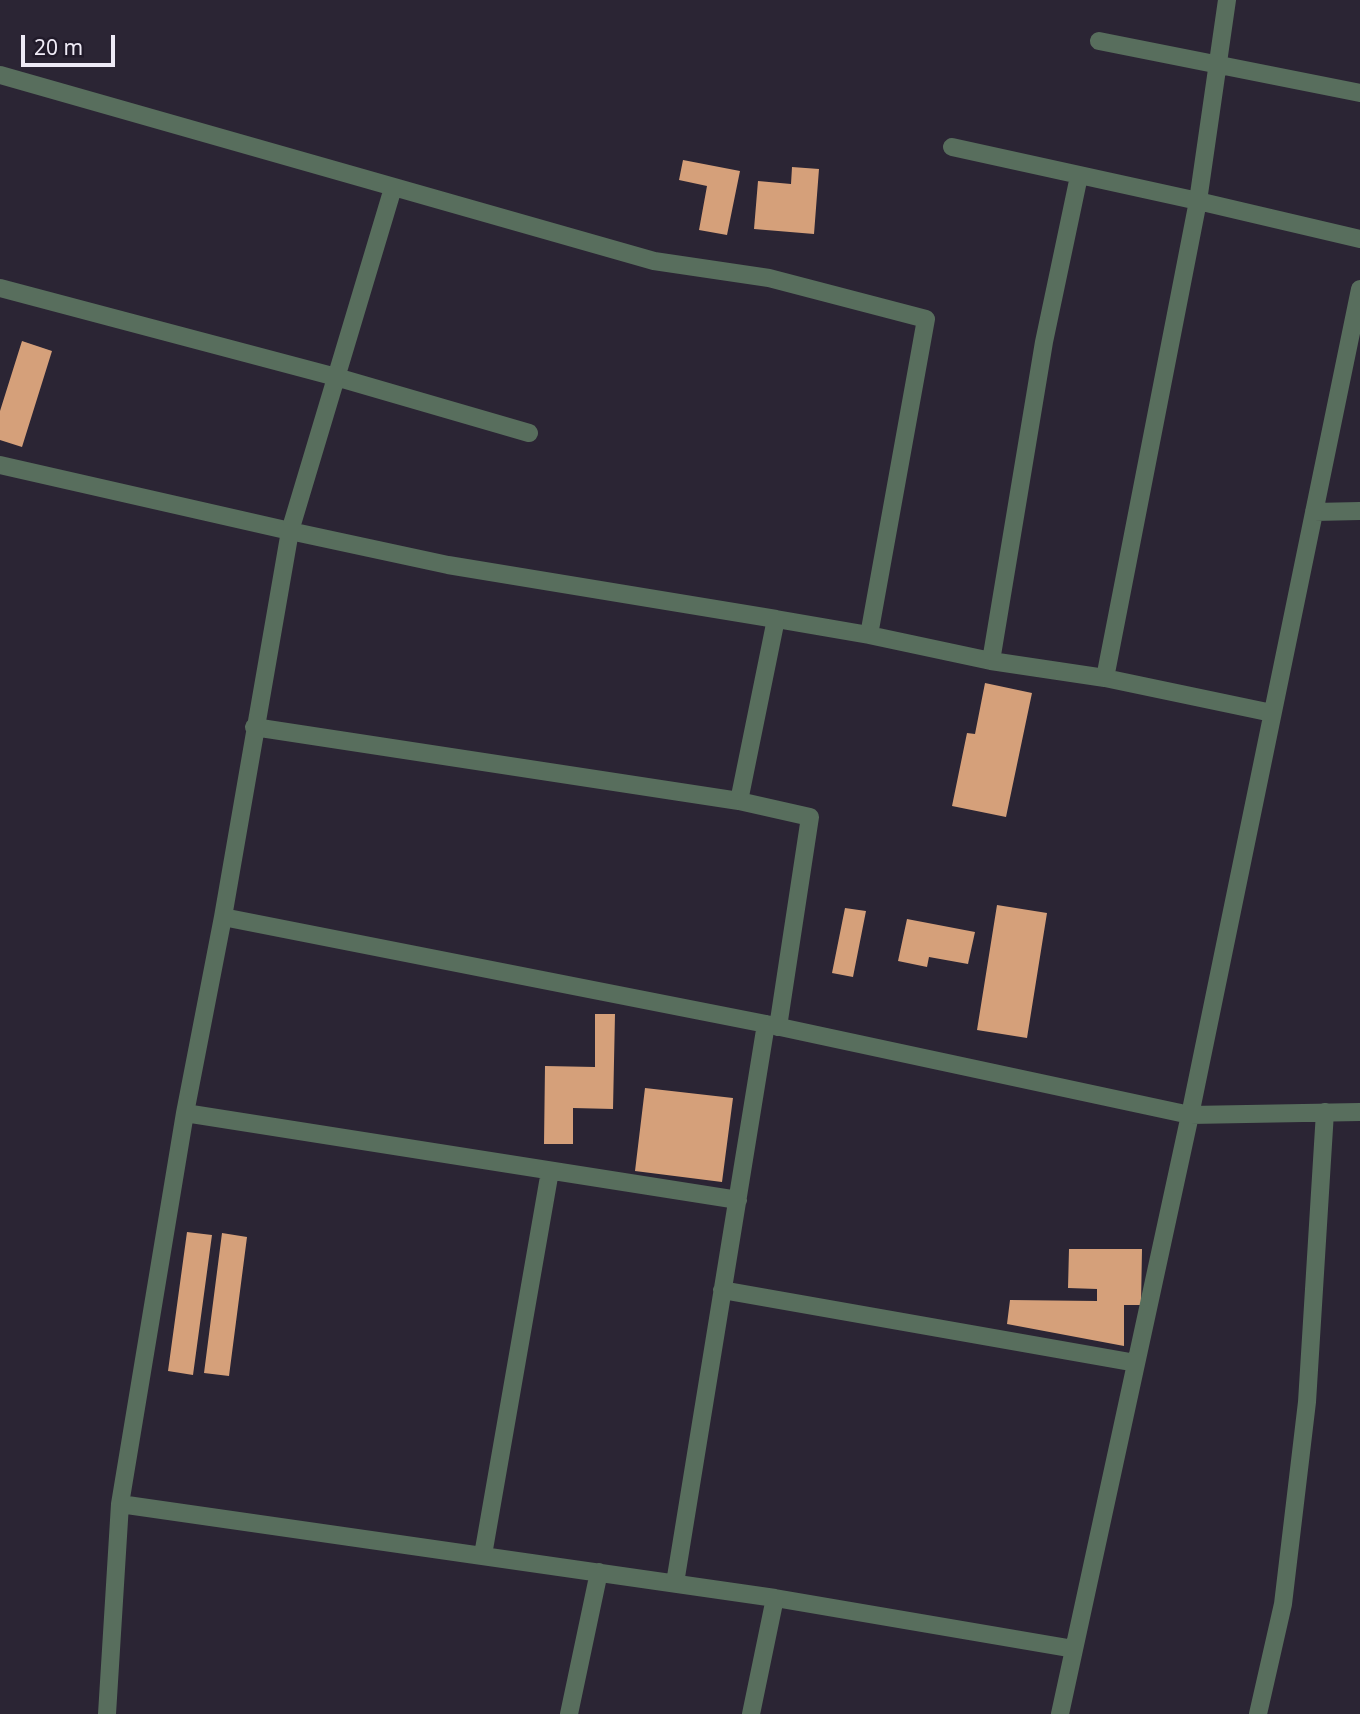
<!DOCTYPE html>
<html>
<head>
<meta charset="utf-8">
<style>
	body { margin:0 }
	#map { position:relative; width:1360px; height:1714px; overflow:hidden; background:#2b2534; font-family:"Noto Sans",sans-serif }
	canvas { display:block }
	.scale { position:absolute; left:21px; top:35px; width:94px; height:32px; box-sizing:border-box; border:4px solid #efebf6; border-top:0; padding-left:9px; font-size:21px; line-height:24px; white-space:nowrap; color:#efebf6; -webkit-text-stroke:5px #211b2a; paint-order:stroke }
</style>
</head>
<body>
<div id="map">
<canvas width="1360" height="1714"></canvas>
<div class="scale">20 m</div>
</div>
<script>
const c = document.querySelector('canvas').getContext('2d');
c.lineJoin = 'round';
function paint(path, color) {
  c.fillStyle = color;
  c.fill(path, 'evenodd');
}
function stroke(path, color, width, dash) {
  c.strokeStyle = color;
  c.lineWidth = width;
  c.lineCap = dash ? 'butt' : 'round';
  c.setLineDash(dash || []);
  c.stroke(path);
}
paint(new Path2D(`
	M683,160l57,11 -13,64 -28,-5 8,-44 -28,-6z
	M792,167l27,2 -5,65 -60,-5 4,-48 33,3z
	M22,341l30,10 -30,96 -22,-7v-29z
	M985,683l47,10 -26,124 -54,-11 15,-73 8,1z
	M997,905l50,8 -20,125 -50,-8z
	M845,908l21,3 -13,66 -21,-4z
	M907,919l68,13 -7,32 -39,-7 -2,10 -29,-6z
	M595,1014h20l-2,95 -40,-1v36h-29l1,-78 50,1z
	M645,1088l88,10 -11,84 -87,-11z
	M187,1232l25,3 -19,140 -25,-4z
	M222,1233l25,4 -18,139 -25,-3z
	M1069,1249h73l-1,56h-17v41l-117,-22 3,-24 87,1v-12l-29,-1z`), '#d5a07a');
stroke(new Path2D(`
	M1099,41l261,52
	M0,75l654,186 115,17 157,41 -57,316 122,26 114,17 167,35
	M952,147l246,54 162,38
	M0,288l336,89 193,56
	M0,465l290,66 158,34 328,54 -37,182
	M1314,512l46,-1
	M776,619l93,16
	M991,661l53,-319 35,-166
	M1105,678l93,-477 29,-201
	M254,727l485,74 71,16 -32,210
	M223,917l543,107 424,91 170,-3
	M185,1113l553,87
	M722,1290l414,73
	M120,1504l655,94
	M483,1555l67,-384
	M675,1583l91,-559
	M107,1714l13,-210 65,-391 38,-196 67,-386 103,-343
	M569,1714l30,-142
	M751,1714l24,-116 299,51
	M1060,1714l130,-599 170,-826
	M1258,1714l25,-110 24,-202 18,-290`), '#586e5d', 18);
</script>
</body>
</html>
